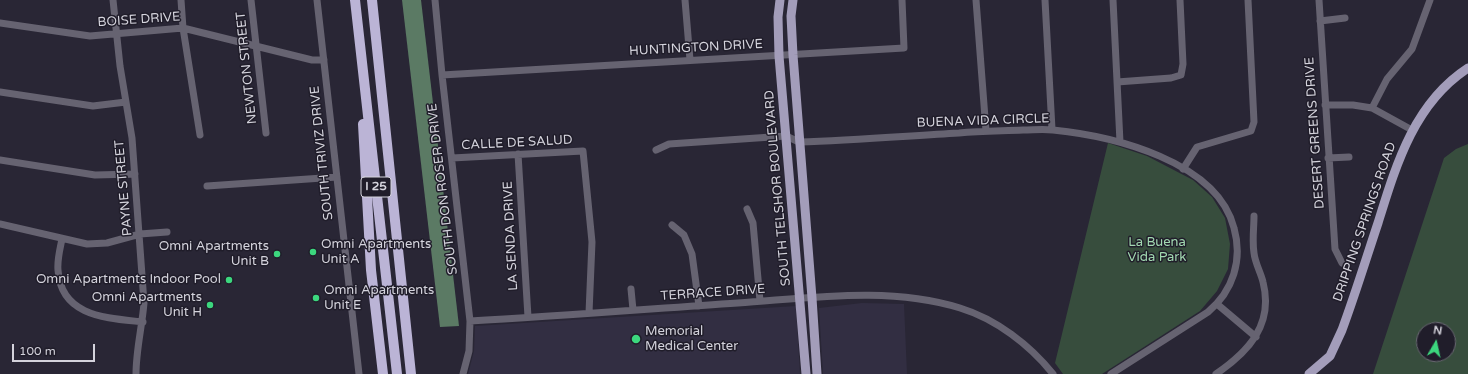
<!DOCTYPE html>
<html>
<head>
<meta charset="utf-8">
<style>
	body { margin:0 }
	#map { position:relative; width:1468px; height:374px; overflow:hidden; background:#292635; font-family:"Varela Round",sans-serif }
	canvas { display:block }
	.north { position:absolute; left:1416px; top:322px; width:40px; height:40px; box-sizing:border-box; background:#201d2a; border:1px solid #686671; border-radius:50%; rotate:9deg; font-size:11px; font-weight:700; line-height:16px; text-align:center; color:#d4d3dc }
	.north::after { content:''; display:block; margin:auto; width:14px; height:18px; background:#3cd77e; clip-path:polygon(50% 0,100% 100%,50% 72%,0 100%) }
	.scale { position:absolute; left:12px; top:344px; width:83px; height:18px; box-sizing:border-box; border:2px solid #d4d3dc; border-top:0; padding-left:5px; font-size:12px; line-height:14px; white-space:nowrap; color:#d4d3dc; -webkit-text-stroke:3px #201d2a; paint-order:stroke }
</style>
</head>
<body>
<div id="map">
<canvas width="1468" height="374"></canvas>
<div class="north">N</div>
<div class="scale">100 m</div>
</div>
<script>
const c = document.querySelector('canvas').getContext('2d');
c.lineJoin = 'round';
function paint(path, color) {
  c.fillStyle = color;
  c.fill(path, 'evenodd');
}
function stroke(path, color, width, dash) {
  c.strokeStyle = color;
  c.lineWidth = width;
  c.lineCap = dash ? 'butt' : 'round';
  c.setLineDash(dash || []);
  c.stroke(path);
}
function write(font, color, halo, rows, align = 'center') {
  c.font = font + ' "Varela Round",sans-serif';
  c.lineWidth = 3;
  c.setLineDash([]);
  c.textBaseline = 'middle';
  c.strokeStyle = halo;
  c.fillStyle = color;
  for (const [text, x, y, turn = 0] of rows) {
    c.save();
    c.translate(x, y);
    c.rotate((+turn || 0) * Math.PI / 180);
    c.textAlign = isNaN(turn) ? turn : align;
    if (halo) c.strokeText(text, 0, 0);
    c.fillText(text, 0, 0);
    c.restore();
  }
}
paint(new Path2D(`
	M862,303l42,1 3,70h-84l-4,-66z
	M796,306l4,68h-332l6,-23 1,-25z`), '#322e42');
paint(new Path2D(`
	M1108,143l39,13 46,24 19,17 13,21 5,26 -2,25 -11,22 -17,20 -98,63h-39l-8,-11z
	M1468,144v230h-95l71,-216 12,-9zM1424,330h24v24h-24z`), '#374d3d');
paint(new Path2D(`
	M402,0h19l38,326 -19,1z`), '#5b7a64');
stroke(new Path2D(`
	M113,0l7,66 12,72 12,165c-2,24 -8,47 -8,71
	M181,0l2,28 17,107
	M251,0l15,133
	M317,0l42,374
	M435,0l7,75 28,246 -1,30 -6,23
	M685,0l5,60
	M976,0l10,131
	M1045,0l7,129
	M1113,0l7,142
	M1319,0l16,249 7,14
	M1320,21l25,-3
	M0,23l90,13 93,-8 129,32h12
	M442,75l462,-27 -2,-48
	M1117,82l54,-4 10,-3 2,-11 -3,-64
	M0,92l93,14 33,-4
	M1325,105h28l19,3 40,22
	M1372,108l15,-29 25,-30 18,-49
	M656,150l13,-6 117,-8 13,6c54,-2 107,-6 160,-9 22,-2 43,-2 64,-3 10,0 20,-1 30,0 60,6 164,31 181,98 9,32 -1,63 -26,84l-97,62
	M518,154l10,163
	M452,158l131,-7 9,91 -3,71
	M1328,158l21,-1
	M0,160l95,15 40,-1
	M1183,169l14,-22 54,-16 3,-9 -6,-122
	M207,186l130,-9
	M747,209l6,14 7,78
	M0,224l87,20 20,-1 33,-9 27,-2
	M672,225l12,10 8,19 7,52
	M62,239c-2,10 -5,21 -4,31 3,47 49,48 85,52
	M631,289l2,21
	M1217,304l39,33
	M470,321c90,-5 179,-12 268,-18 74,-5 151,-17 222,5 36,11 70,37 93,66
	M1216,374c32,-22 58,-49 47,-92 -2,-9 -8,-19 -9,-29 -2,-12 0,-25 0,-37`), '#666371', 7);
stroke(new Path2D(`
	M780,0l-2,17 1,39 27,318
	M793,0l-2,16 2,39 19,243 5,76
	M1309,374l21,-18 12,-26c13,-35 24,-71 36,-107 18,-58 36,-120 90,-155`), '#a39dba', 9);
stroke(new Path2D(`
	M355,0l42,374
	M372,0l39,374
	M363,124l8,146 12,104`), '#bbb4d6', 10);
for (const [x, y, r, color] of [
	[313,252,4,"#3cd77e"],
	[277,254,4,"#3cd77e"],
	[229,280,4,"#3cd77e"],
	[316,298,4,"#3cd77e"],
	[210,305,4,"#3cd77e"],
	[636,339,5,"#3cd77e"]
]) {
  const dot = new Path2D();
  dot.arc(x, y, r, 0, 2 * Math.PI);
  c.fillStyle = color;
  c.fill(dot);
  stroke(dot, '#201d2a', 1.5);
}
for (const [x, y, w] of [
	[376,187,30]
]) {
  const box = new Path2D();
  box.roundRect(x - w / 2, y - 10, w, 20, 3);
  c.fillStyle = '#201d2a';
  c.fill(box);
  stroke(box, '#d4d3dc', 1);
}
write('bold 12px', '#d4d3dc', null, [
	["I 25",376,187]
]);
write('13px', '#d4d3dc', '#201d2a', [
	["BOISE DRIVE",139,20,-4],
	["HUNTINGTON DRIVE",696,48,-3],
	["NEWTON STREET",247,68,-96],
	["BUENA VIDA CIRCLE",983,121,-2],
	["DESERT GREENS DRIVE",1315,133,-94],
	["CALLE DE SALUD",517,143,-3],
	["SOUTH TRIVIZ DRIVE",322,153,-96],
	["PAYNE STREET",124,188,-95],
	["SOUTH TELSHOR BOULEVARD",778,188,-95],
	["SOUTH DON ROSER DRIVE",443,189,-97],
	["DRIPPING SPRINGS ROAD",1365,222,-71],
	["LA SENDA DRIVE",511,236,-93],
	["TERRACE DRIVE",713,293,-4]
]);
write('13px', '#a2d9b1', '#201d2a', [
	["La Buena",1157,243],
	["Vida Park",1157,258]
]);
write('13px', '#d4d3dc', '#201d2a', [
	["Omni Apartments",321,245],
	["Unit A",321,260],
	["Omni Apartments",269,247,"right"],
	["Unit B",269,262,"right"],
	["Omni Apartments Indoor Pool",221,280,"right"],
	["Omni Apartments",324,291],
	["Unit E",324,306],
	["Omni Apartments",202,298,"right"],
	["Unit H",202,313,"right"],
	["Memorial",645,332],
	["Medical Center",645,347]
], 'left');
</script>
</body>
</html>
